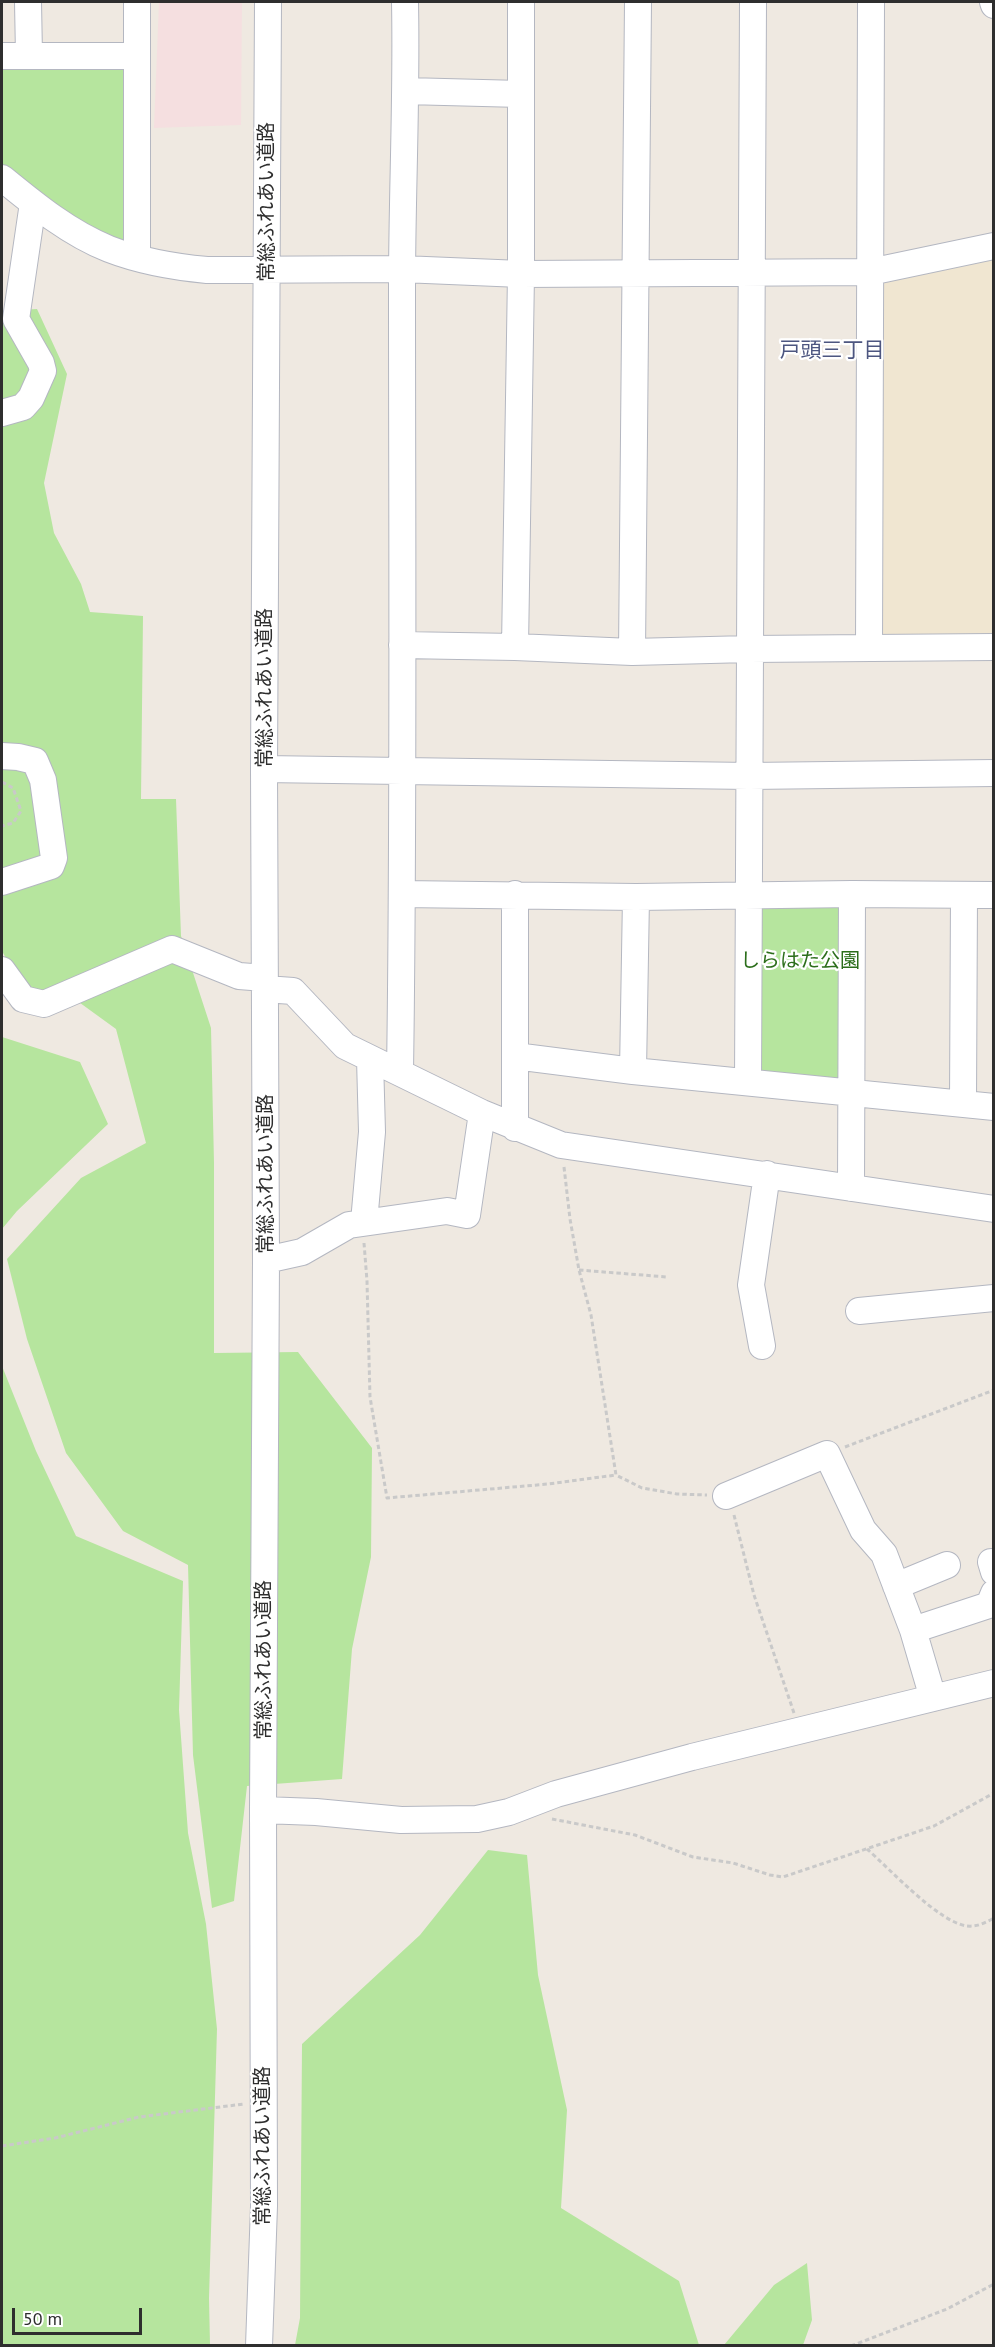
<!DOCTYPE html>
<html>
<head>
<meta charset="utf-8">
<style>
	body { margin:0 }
	#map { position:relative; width:995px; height:2347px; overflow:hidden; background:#efe9e1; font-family:"PT Sans",sans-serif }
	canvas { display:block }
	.frame { position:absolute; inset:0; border:3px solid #2e2e2e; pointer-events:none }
	.scale { position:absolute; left:12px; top:2308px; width:130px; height:27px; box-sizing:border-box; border:3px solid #2e2e2e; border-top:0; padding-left:8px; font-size:18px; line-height:21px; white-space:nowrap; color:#2e2e2e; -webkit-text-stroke:4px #fff; paint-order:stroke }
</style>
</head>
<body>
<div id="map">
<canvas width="995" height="2347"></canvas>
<div class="frame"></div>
<div class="scale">50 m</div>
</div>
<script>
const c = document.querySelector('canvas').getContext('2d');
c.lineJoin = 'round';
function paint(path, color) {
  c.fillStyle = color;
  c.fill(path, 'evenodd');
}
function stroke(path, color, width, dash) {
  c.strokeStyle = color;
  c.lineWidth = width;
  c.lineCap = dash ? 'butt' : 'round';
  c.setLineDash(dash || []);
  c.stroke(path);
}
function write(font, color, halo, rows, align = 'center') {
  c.font = font + ' "PT Sans","Noto Sans JP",sans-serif';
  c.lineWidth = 4.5;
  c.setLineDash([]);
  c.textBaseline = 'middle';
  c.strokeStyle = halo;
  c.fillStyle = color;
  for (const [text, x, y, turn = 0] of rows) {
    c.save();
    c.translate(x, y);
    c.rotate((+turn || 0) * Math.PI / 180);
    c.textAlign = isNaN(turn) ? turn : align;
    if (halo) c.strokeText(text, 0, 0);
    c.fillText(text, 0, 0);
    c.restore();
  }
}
paint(new Path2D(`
	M993,259v379l-112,-3 2,-355z`), '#f0e6d1');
paint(new Path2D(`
	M159,2h83l-1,123 -87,3z`), '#f5dfe0');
paint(new Path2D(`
	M2,56h135v201l-135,-79z
	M37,309l30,65 -23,109 10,50 27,51 9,28 53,4 -2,183h35l5,137 30,92 3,135v190l84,-1 74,96 -1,109 -19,92 -10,130 -95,7 -13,115 -22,7 -19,-153 -5,-190 -65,-34 -57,-78 -39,-114 -20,-80 74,-81 65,-35 -30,-114 -40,-29 -51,-7 -23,-42v-640z
	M759,903l84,1 -4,178 -80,-10z
	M2,1037l78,25 28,62 -91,87 -15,18z
	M2,1366l34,85 40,85 107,45 -4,129 9,123 18,91 11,105 -8,269 1,47h-208z
	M488,1850l39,5 11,120 29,135 -6,98 118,73 20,64h-404l5,-27 2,-274 118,-109z
	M807,2263l5,57 -9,25h-79l50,-60z`), '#b6e59e');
const minor = new Path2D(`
	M28,2l1,53
	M993,2l1,3
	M2,56h135
	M406,91l115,3
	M2,178c33,27 67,55 107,71 31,12 65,18 98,21l195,-1 119,5 349,-2 124,-26
	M137,257v-255
	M2,413l21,-6 8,-9 12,-27 -2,-8 -25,-44 17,-116
	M402,645l113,2 117,5 117,-3 245,-2
	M515,647l6,-373v-272
	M869,647l2,-645
	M632,652l6,-650
	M2,756l16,1 17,4 8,19 11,78 -3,8 -49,16
	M264,769l485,7 245,-3
	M402,894l234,3 216,-3 142,1
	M515,894v234
	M2,970l21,29 21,5 128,-55 67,27 26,2
	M265,989l28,2 52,55 137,67 79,32 433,64
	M515,1056l118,15 361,36
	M633,1071l3,-174
	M400,1072c4,-262 2,-523 2,-785 0,-95 5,-190 3,-285
	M748,1081c0,-360 6,-720 5,-1079
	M963,1103l1,-208
	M851,1188l1,-294
	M364,1222l8,-90 -2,-73
	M266,1260l36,-8 47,-27 98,-14 20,4 15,-102
	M859,1311l135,-13
	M762,1346l-11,-61 16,-111
	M726,1496l101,-42 36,76 21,24 29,76 20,68
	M991,1562l3,10
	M896,1586l51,-21
	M913,1630l76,-25 5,-12
	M263,1810l53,2 85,8 76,-1 32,-7 47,-18 136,-37 302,-74
	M259,2346l5,-140 -1,-396 3,-550 -2,-491 4,-767`);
stroke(minor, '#b4b7c1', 28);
stroke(new Path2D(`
	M2,782l11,6 8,23 -8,12 -11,3
	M564,1167l6,52 9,51 12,45 25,160 26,13 35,6 30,1
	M364,1243l3,38 3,116 17,101 161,-14 68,-9
	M579,1270l88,7
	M845,1447l149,-57
	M734,1515l20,80 40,118
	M552,1819l83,16 58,22 40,6 37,12 13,2 151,-51 60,-33
	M867,1849c23,20 71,73 100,77 10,1 18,-3 27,-8
	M2,2146l53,-8 84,-21 105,-13
	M851,2346l96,-37 47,-25`), '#c9c9c9', 3, [4.5, 3]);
stroke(minor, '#fff', 26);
write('20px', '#2e2e2e', '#fff', [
	["常総ふれあい道路",267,202,-90],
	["常総ふれあい道路",265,688,-90],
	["常総ふれあい道路",266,1174,-90],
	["常総ふれあい道路",264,1660,-90],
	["常総ふれあい道路",263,2146,-90]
]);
write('20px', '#2c6e1b', '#fff', [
	["しらはた公園",800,961]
]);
write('21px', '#4d5680', '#fff', [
	["戸頭三丁目",832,351]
]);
</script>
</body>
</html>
